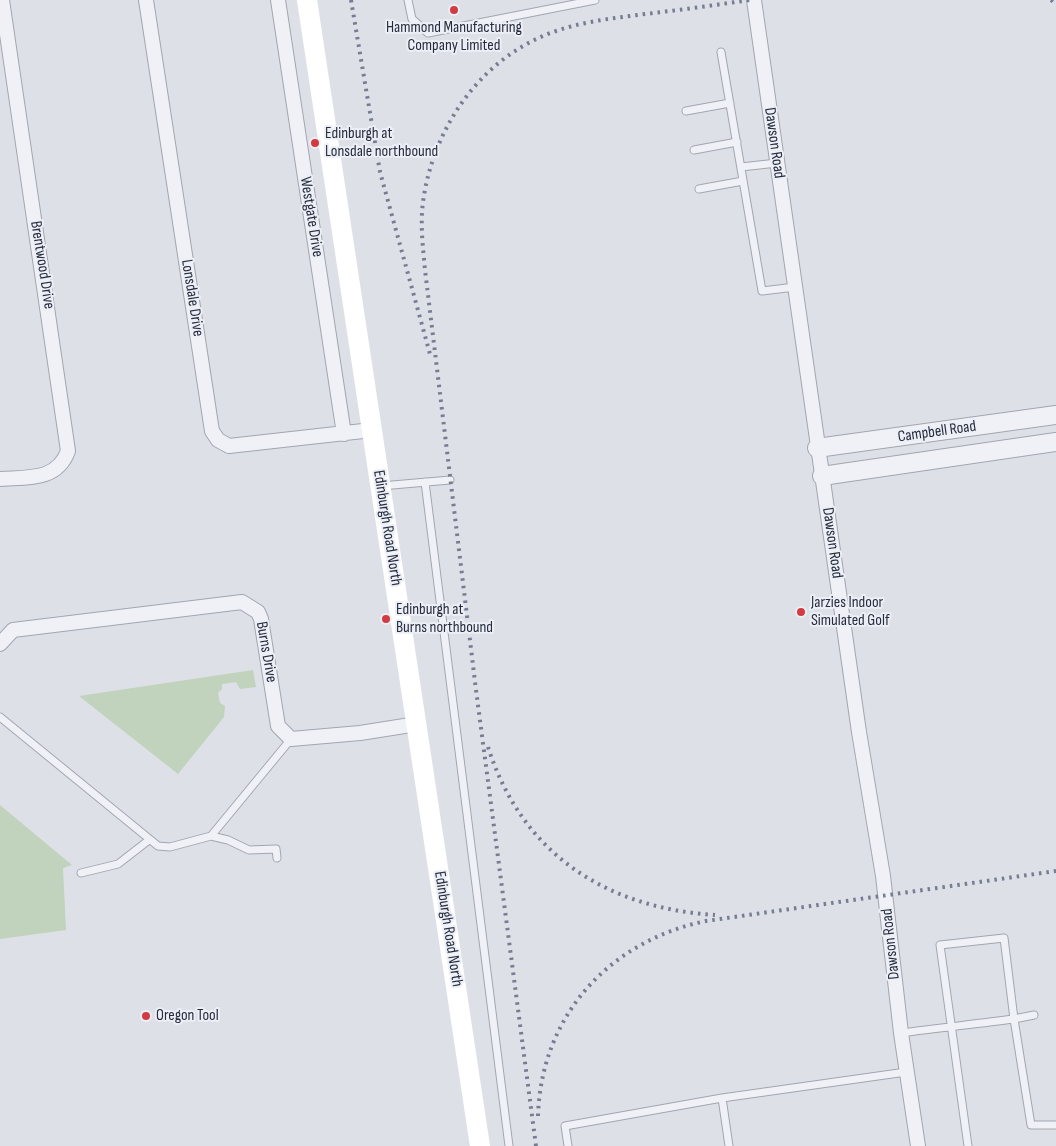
<!DOCTYPE html>
<html>
<head>
<meta charset="utf-8">
<style>
	body { margin:0 }
	canvas { display:block; background:#dde0e7 }
</style>
</head>
<body>
<canvas width="1056" height="1146"></canvas>
<script>
const c = document.querySelector('canvas').getContext('2d');
c.lineJoin = 'round';
function paint(path, color) {
  c.fillStyle = color;
  c.fill(path, 'evenodd');
}
function stroke(path, color, width, dash) {
  c.strokeStyle = color;
  c.lineWidth = width;
  c.lineCap = dash ? 'butt' : 'round';
  c.setLineDash(dash || []);
  c.stroke(path);
}
function write(font, color, halo, rows, align = 'center') {
  c.font = font + ' "Sofia Sans Condensed",sans-serif';
  c.lineWidth = 4;
  c.setLineDash([]);
  c.textBaseline = 'middle';
  c.strokeStyle = halo;
  c.fillStyle = color;
  for (const [text, x, y, turn = 0] of rows) {
    c.save();
    c.translate(x, y);
    c.rotate((+turn || 0) * Math.PI / 180);
    c.textAlign = isNaN(turn) ? turn : align;
    if (halo) c.strokeText(text, 0, 0);
    c.fillText(text, 0, 0);
    c.restore();
  }
}
paint(new Path2D(`
	M253,670l3,17 -16,2 -4,-7 -14,2v5l-4,4 2,10 5,3 -1,11 -46,57 -99,-78z
	M0,805l72,60 -9,3 3,62 -66,9z`), '#c1d2bd');
const service = new Path2D(`
	M408,0l4,19 16,14 167,-33
	M721,52l41,239 33,-4
	M686,111l44,-8
	M694,150l43,-8
	M741,167l36,-4
	M699,189l44,-8
	M425,482l84,664
	M381,486l69,-6
	M0,717l158,129 12,1 41,-11 17,4 21,10 27,-1 1,9
	M211,836l80,-97
	M81,873l37,-9 31,-24
	M1034,1015l-20,4 17,106h25
	M901,1033c37,-5 75,-9 113,-14l-10,-81 -64,7 28,201
	M722,1098l7,48
	M568,1146l-3,-20 157,-28 184,-26`);
const minor = new Path2D(`
	M146,0l66,431 6,9 11,6 143,-16
	M278,0l66,434
	M754,0l105,732 24,144 18,157 17,113
	M0,479c28,-2 57,2 68,-28l-66,-451
	M0,644l13,-14 229,-28 16,10 3,7 17,107 13,13 69,-6 57,-9`);
const tertiary = new Path2D(`
	M817,448l239,-33
	M822,476l234,-34`);
stroke(service, '#a2a6b1', 9);
stroke(minor, '#a2a6b1', 16);
stroke(tertiary, '#a2a6b1', 20);
stroke(service, '#f0f1f6', 7);
stroke(minor, '#f0f1f6', 14);
stroke(tertiary, '#f0f1f6', 18);
stroke(new Path2D(`
	M307,0l173,1146`), '#fff', 20);
stroke(new Path2D(`
	M351,0l29,172 50,182
	M1051,0l5,4
	M488,747c34,107 118,161 227,168
	M538,1116c3,-100 71,-175 168,-195l350,-50
	M536,1146l-60,-456 -51,-420c-2,-23 -5,-45 -2,-68 10,-75 59,-146 133,-171 29,-10 59,-13 89,-17 35,-4 70,-9 105,-14`), '#767d92', 4, [2.5, 5]);
for (const [x, y, r, color] of [
	[454,10,5,"#d33b42"],
	[315,143,5,"#d33b42"],
	[801,612,5,"#d33b42"],
	[386,619,5,"#d33b42"],
	[146,1016,5,"#d33b42"]
]) {
  const dot = new Path2D();
  dot.arc(x, y, r, 0, 2 * Math.PI);
  c.fillStyle = color;
  c.fill(dot);
  stroke(dot, '#eceff5', 2);
}
write('16px', '#262c3e', '#eceff5', [
	["Hammond Manufacturing",454,28,"center"],
	["Company Limited",454,46,"center"],
	["Edinburgh at",325,134],
	["Lonsdale northbound",325,152],
	["Jarzies Indoor",811,603],
	["Simulated Golf",811,621],
	["Edinburgh at",396,610],
	["Burns northbound",396,628],
	["Oregon Tool",156,1016]
], 'left');
write('16px', '#262c3e', '#eceff5', [
	["Dawson Road",774,143,82],
	["Westgate Drive",311,217,81],
	["Brentwood Drive",42,265,81],
	["Lonsdale Drive",192,298,81],
	["Campbell Road",937,432,-8],
	["Edinburgh Road North",387,528,81],
	["Dawson Road",832,543,82],
	["Burns Drive",266,652,80],
	["Edinburgh Road North",448,929,81],
	["Dawson Road",891,944,-96]
]);
</script>
</body>
</html>
